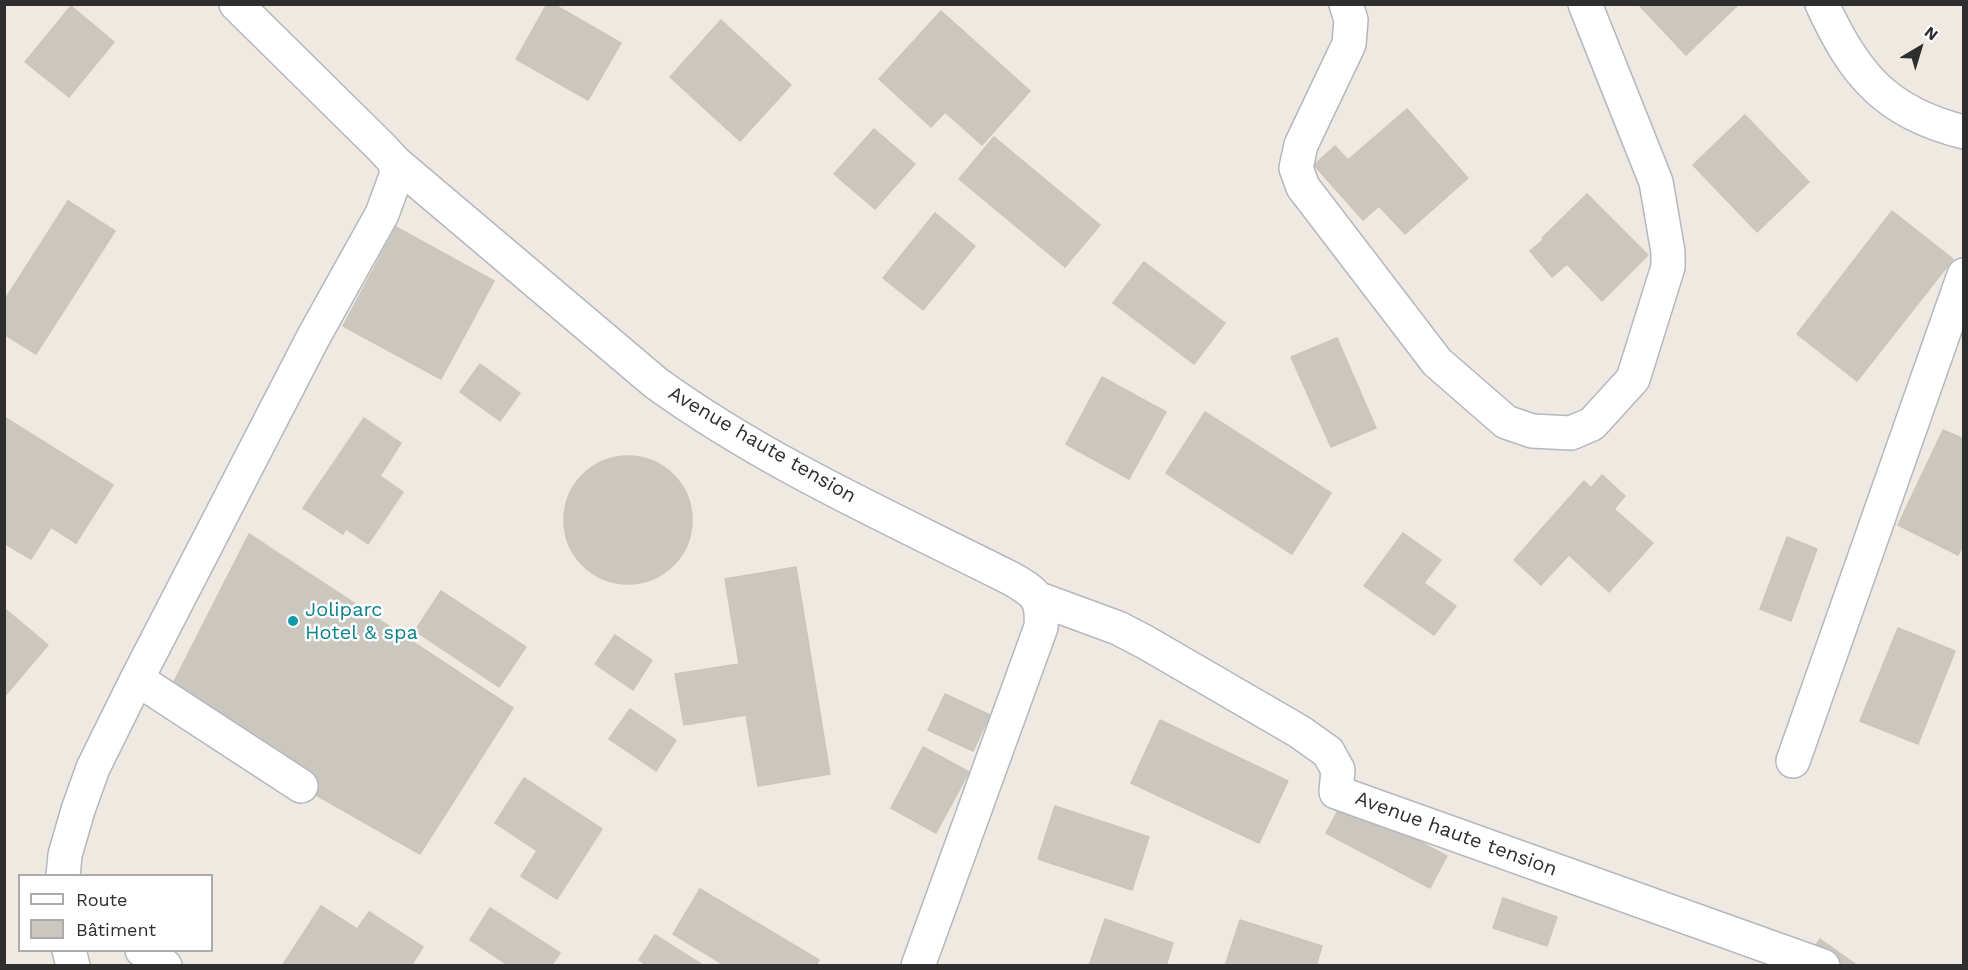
<!DOCTYPE html>
<html>
<head>
<meta charset="utf-8">
<style>
	body { margin:0 }
	#map { position:relative; width:1968px; height:970px; overflow:hidden; background:#efe9e1; font-family:"Work Sans",sans-serif }
	canvas { display:block }
	.frame { position:absolute; inset:0; border:6px solid #2e2e2e; pointer-events:none }
	.legend { position:absolute; left:18px; top:874px; width:195px; height:78px; box-sizing:border-box; background:#fff; border:2px solid #ababab; margin:0; padding:8px 10px; list-style:none; font-size:18px; color:#2e2e2e }
	.legend li { display:flex; align-items:center; gap:12px; height:30px }
	.legend b { width:30px; border:2px solid #ababab }
	.north { position:absolute; left:1890px; top:18px; width:60px; height:60px; -webkit-text-stroke:4px #fff; paint-order:stroke; rotate:38deg; font-size:16px; font-weight:700; line-height:24px; text-align:center; color:#2e2e2e }
	.north::after { content:''; display:block; margin:auto; width:21px; height:27px; background:#2e2e2e; clip-path:polygon(50% 0,100% 100%,50% 72%,0 100%) }
</style>
</head>
<body>
<div id="map">
<canvas width="1968" height="970"></canvas>
<div class="frame"></div>
<ul class="legend">
<li><b style="height:8px;background:#fff"></b>Route</li>
<li><b style="height:16px;background:#cbc7bf"></b>Bâtiment</li>
</ul>
<div class="north">N</div>
</div>
<script>
const c = document.querySelector('canvas').getContext('2d');
c.lineJoin = 'round';
function paint(path, color) {
  c.fillStyle = color;
  c.fill(path, 'evenodd');
}
function stroke(path, color, width, dash) {
  c.strokeStyle = color;
  c.lineWidth = width;
  c.lineCap = dash ? 'butt' : 'round';
  c.setLineDash(dash || []);
  c.stroke(path);
}
function write(font, color, halo, rows, align = 'center') {
  c.font = font + ' "Work Sans",sans-serif';
  c.lineWidth = 5;
  c.setLineDash([]);
  c.textBaseline = 'middle';
  c.strokeStyle = halo;
  c.fillStyle = color;
  for (const [text, x, y, turn = 0] of rows) {
    c.save();
    c.translate(x, y);
    c.rotate((+turn || 0) * Math.PI / 180);
    c.textAlign = isNaN(turn) ? turn : align;
    if (halo) c.strokeText(text, 0, 0);
    c.fillText(text, 0, 0);
    c.restore();
  }
}
const building = new Path2D(`
	M547,4h6l68,39 -33,57 -72,-41z
	M1638,4h101l-53,51z
	M71,6l43,36 -45,55 -44,-35z
	M941,11l89,80 -48,54 -37,-33 -14,15 -52,-48z
	M721,20l70,65 -51,56 -70,-64z
	M1407,109l61,69 -63,56 -26,-28 -16,14 -49,-55 21,-19 13,14z
	M1745,115l64,67 -52,50 -64,-67z
	M874,129l41,35 -40,45 -41,-35z
	M994,137l106,88 -35,42 -106,-88z
	M1587,194l61,61 -46,46 -35,-37 -15,13 -22,-26 13,-11 -1,-2z
	M68,201l47,30 -79,123 -32,-20v-33z
	M1892,211l61,48 -96,122 -60,-47z
	M935,213l40,33 -52,64 -40,-32z
	M396,227l98,54 -53,98 -98,-53z
	M1144,262l81,61 -31,41 -81,-61z
	M1337,338l39,90 -45,19 -40,-90z
	M480,364l40,29 -20,28 -40,-29z
	M1102,377l64,35 -37,67 -63,-35z
	M1205,412l126,81 -39,61 -126,-81z
	M4,417l109,68 -37,58 -25,-16 -20,32 -27,-16z
	M364,418l37,25 -21,33 23,16 -35,52 -22,-15 -3,5 -40,-26z
	M1943,430l21,9v105l-6,11 -60,-30z
	M564 520a64 64 0 1 1 128 0a64 64 0 1 1-128 0Z
	M1602,475l23,21 -11,13 39,34 -44,49 -40,-37 -28,30 -27,-25 70,-79 7,7z
	M1403,533l38,27 -17,23 32,23 -22,29 -70,-49z
	M249,534l264,174 -93,146 -259,-147z
	M1787,537l30,12 -26,72 -31,-12z
	M796,567l34,207 -72,12 -12,-71 -62,10 -9,-51 64,-10 -14,-85z
	M441,591l85,56 -27,40 -84,-56z
	M4,608l44,37 -44,52z
	M1898,628l57,23 -37,93 -58,-23z
	M615,635l37,25 -19,30 -38,-26z
	M945,694l45,21 -17,36 -45,-21z
	M630,709l46,31 -20,31 -47,-32z
	M1160,720l128,61 -29,62 -128,-60z
	M923,747l46,25 -33,61 -45,-25z
	M524,778l78,51 -45,70 -36,-23 16,-25 -42,-28z
	M1343,801l104,55 -17,32 -104,-55z
	M1055,806l94,31 -17,53 -94,-31z
	M700,889l119,71 -3,6h-90l-53,-32z
	M1503,898l54,19 -10,29 -54,-18z
	M321,906l36,23 12,-17 54,35 -12,19h-129z
	M490,908l70,45 -9,13h-42l-39,-26z
	M1105,919l68,24 -7,23h-77z
	M1240,920l82,26 -6,20h-91z
	M655,935l49,31h-57l-8,-6z
	M1820,939l38,27h-56z`);
paint(building, '#cbc7bf');
stroke(building, '#cbc5ba', 1.5);
const minor = new Path2D(`
	M236,4l144,142 16,17 260,220c109,79 235,135 356,196 24,14 31,19 29,48l-123,339
	M1346,4l5,16 -2,24 -48,101 -5,23 7,19 134,175 69,60 26,9 39,2 21,-9 41,-45 35,-112v-15l-12,-70 -71,-178
	M1822,4c32,70 64,109 142,128
	M1039,599l79,29 27,14 155,90 28,20 10,18 -2,22 487,174
	M137,679l164,107
	M1793,761l171,-486
	M63,876l2,-21 13,-45 15,-42 44,-89 177,-343 68,-122 14,-38v-13
	M69,950l4,16
	M142,950l23,16`);
stroke(minor, '#b4b7c1', 36);
stroke(minor, '#fff', 33);
for (const [x, y, r, color] of [
	[293,621,6,"#0f9aa8"]
]) {
  const dot = new Path2D();
  dot.arc(x, y, r, 0, 2 * Math.PI);
  c.fillStyle = color;
  c.fill(dot);
  stroke(dot, '#fff', 2);
}
write('20px', '#2e2e2e', '#fff', [
	["Avenue haute tension",762,445,30],
	["Avenue haute tension",1456,834,20]
]);
write('20px', '#0d838f', '#fff', [
	["Joliparc",305,610],
	["Hotel & spa",305,633]
], 'left');
</script>
</body>
</html>
